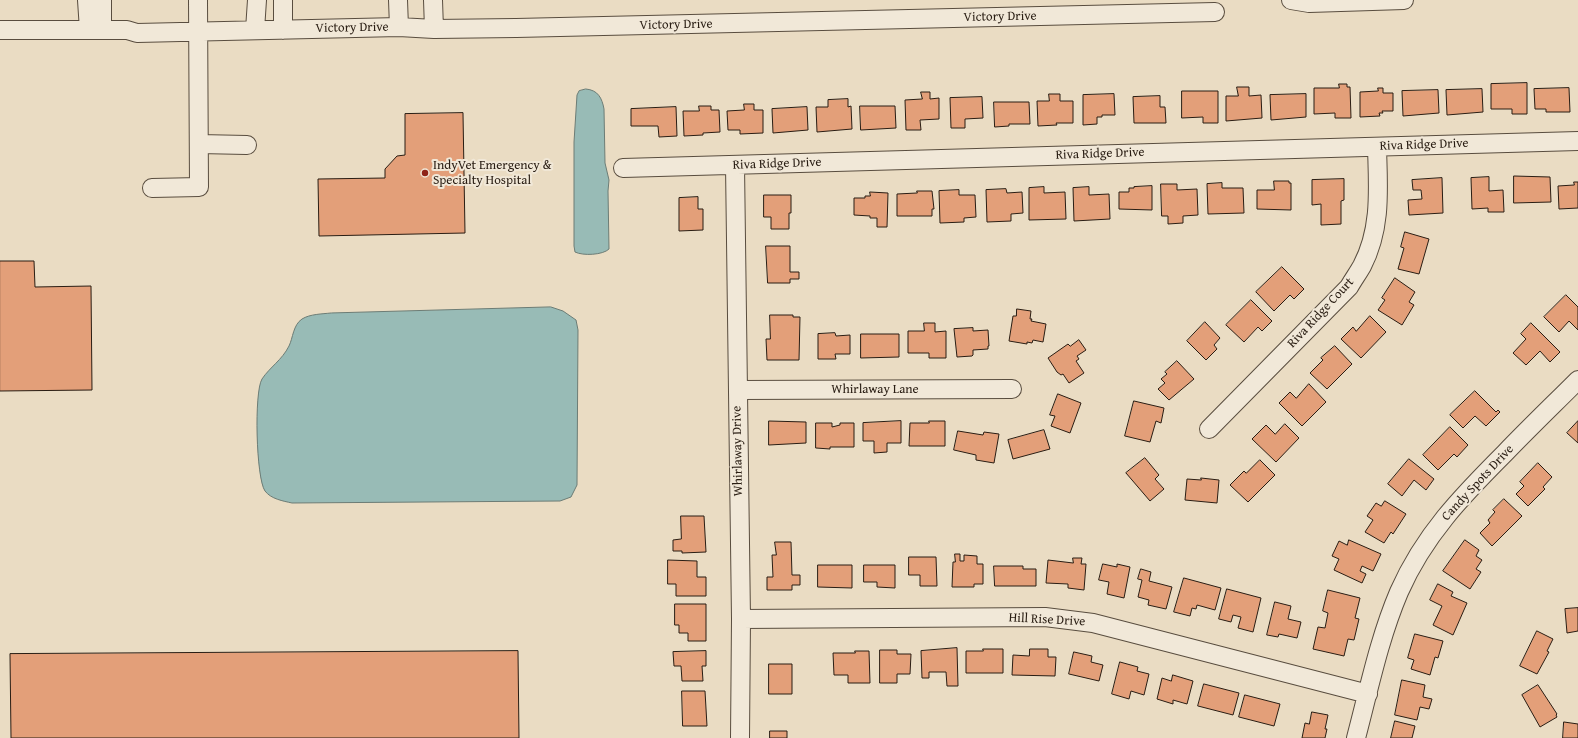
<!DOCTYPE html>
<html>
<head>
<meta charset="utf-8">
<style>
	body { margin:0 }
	canvas { display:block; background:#eadcc3 }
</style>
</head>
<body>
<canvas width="1578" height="738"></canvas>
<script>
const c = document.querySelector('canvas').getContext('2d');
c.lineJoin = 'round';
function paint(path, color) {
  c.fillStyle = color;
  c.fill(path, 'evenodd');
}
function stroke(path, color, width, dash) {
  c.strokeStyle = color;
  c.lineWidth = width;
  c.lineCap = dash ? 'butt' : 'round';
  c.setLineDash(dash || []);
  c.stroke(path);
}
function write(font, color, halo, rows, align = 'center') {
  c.font = font + ' "Gentium Book Plus",serif';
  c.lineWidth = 4;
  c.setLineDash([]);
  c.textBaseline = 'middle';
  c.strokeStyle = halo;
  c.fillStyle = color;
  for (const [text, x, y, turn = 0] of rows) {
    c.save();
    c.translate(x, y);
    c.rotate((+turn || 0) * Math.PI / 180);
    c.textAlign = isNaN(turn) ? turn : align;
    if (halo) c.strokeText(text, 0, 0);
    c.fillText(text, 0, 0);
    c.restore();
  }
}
const water = new Path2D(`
	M586,89c12,1 16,9 18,20l1,54 4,17 -1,11 1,58c-6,6 -26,7 -34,3l-1,-6v-104l3,-47 2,-4z
	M551,307l12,4 13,9 2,10 -1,155 -6,12 -11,4 -268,2c-9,-2 -21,-4 -27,-12 -9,-13 -11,-99 -3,-112 8,-12 20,-19 27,-33 4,-8 4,-21 13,-27 8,-5 20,-5 29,-6z`);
paint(water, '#98bbb6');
stroke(water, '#6c7c75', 1);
const building = new Path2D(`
	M1527,83v31h-15v-5h-21v-25z
	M1339,84h8v3h3l1,31h-16v-5l-21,1v-26h25z
	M1237,87h12v9l12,-1 1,23 -36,3v-25h12z
	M1378,88h5v5h10v18h-11l1,2h-4l1,3 -20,1v-25l18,-1z
	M1569,88l1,24h-24v-3h-11l-1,-20z
	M1482,89l1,23 -36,3 -1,-25z
	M1438,90l1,23 -36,3 -1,-25z
	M1182,91h36v32h-15v-6l-21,1z
	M921,92h9v7l9,-1v21l-19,1 1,10h-15l-1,-30 17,-1z
	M1049,94h11v7h13v22h-17l1,2 -19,1 -1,-25h12z
	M1114,94l1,21h-13v2h-5v7l-14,1v-30z
	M1306,94v23l-35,3 -1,-25z
	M1160,96v11h5l1,16h-32l-1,-26z
	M982,97l1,21 -18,1v9h-14l-1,-30z
	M848,99v8l3,-1 1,23 -35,3 -1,-25h12v-7z
	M994,102h35l1,22h-21v2l-14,1z
	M744,104h10v6h9v23l-23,1v-4h-12l-1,-19 17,-1z
	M699,106h12v4h8l1,22 -17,1v2l-19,1 -1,-25h16z
	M860,106h35l1,22 -35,2z
	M676,107l1,29 -18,1 -1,-11h-27v-17z
	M807,107l1,23 -35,3 -1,-24z
	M463,113l2,120 -146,3 -1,-57 67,-1v-9l12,-13 8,-1v-41z
	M1514,176l36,1 1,25 -37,1z
	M1489,177v14l14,-1 1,22h-16v-4l-16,1 -1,-31z
	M1442,178l1,35 -34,2 -1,-15 14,-1 -1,-9h-8l-1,-10z
	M1344,179v21l-3,1v23l-20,1v-21l-9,1v-25z
	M1274,181h15v2h2v27l-34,-1v-19h17z
	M1574,182h4v26l-19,1 -1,-23 16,-1z
	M1222,183v5h21l1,25 -36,1 -1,-30z
	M1161,184h16v6l20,-1 1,26 -15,1v7l-15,1v-8h-6z
	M1152,186v24l-33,-1v-17h10v-4h5v-1z
	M1044,187v6l21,-1 1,27 -37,1v-32z
	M1089,187v8l20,-1 1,25 -36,2 -1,-33z
	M1006,189l1,4 15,-1 1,21 -12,1v7l-24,1 -1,-32z
	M959,190v5h16l1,22 -12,1v4l-24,1 -1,-32z
	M917,191h15l2,18h-2v7h-35v-22l20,-1z
	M870,192l18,1 -1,34h-10v-9h-7v-2l-16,-1v-17h11v-2h5z
	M764,195h27v18h-2v16h-18v-12h-7z
	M698,197v12h5v21l-24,1v-33z
	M1405,232l24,7 -10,35 -21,-5 6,-21 -3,-1z
	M766,246h24v26h9v7h-9v4h-22z
	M0,261h34l1,26 56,-1 1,104 -92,1z
	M1282,267l22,22 -10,10 -4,-4 -16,16 -18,-19z
	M1395,278l20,14 -6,10 5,3 -12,20 -24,-15 7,-10 -3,-2z
	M1566,295l12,12v23l-9,-9 -10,11 -15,-15z
	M1251,300l21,21 -10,10 -4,-4 -14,15 -18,-17z
	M1017,309l14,2 -1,8h2l-1,2 15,3 -3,18 -10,-2 -1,3 -5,-1v2l-18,-3 4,-25h3z
	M770,315h23v2h7l-1,43h-32l-1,-21h4z
	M1370,316l16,16 -25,26 -20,-19 12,-12 3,4z
	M1205,322l15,16 -6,7 3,4 -11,11 -19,-19z
	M924,323h11v9l11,-1v27h-17v-5h-21v-22h16z
	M1531,323l29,29 -10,10 -10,-11 -14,14 -13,-12 13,-14 -5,-5z
	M973,328v3l15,-1 1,16h-1v3l-15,1v5l-1,1 -15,1 -3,-28z
	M835,333l1,3 14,-1v19h-15l1,5h-18v-25z
	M861,334h38v23l-38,1z
	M1079,340l7,10 -9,6 2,3 -3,2 8,12 -15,10 -6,-9 -2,1 -4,-3 -9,-14 20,-14 2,2z
	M1335,346l17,18 -25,25 -17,-16 13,-13 -2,-2z
	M1177,361l17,18 -25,21 -11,-11 7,-6 -4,-4 6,-5 -2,-2z
	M1309,384l17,18 -24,24 -23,-23 11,-11 6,6z
	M1475,391l21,21 2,-2 2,2 -14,14 -11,-10 -12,12 -13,-13z
	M1058,394l23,9 -11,30 -19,-7 4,-10 -5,-1z
	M1134,401l30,7 -3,15 -5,-2 -6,21 -25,-6z
	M769,421l37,1v21l-37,2z
	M901,421v22h-14v9l-13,1v-12h-11v-18z
	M929,421h16v25h-36l1,-23h19z
	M1578,421v22l-11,-10z
	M816,423h16v4l8,-2v-2h14v24h-24v2l-14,-1z
	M1285,424l14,14 -23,24 -24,-23 14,-14 9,9z
	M1450,427l18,18 -11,12 -3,-3 -16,16 -15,-15z
	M1044,430l6,19 -37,10 -5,-19z
	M958,431l25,4 1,-3 15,2 -5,29 -18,-3v-5l-22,-5z
	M1145,458l14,17 -4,4 9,10 -14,12 -24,-28z
	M1409,459l25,20 -8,11 -12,-10 -12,16 -14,-12z
	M1260,460l15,15 -27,27 -18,-17 14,-14 2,2z
	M1538,463l14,14 -9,10 2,2 -17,17 -12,-12 8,-8 -4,-4z
	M1201,478l18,2 -2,23 -32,-3 2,-21 14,1z
	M1504,499l18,17 -30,30 -12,-13 10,-10 -2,-3 7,-8 -2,-2z
	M1385,501l21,13 -13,20 -2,-2 -7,11 -19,-11 8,-12 -6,-4 9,-13 5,3z
	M681,516h23l2,36 -24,1v-2h-9v-11l8,-1z
	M1349,540l32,14 -8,17 -11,-5 -2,5 6,3 -4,9 -28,-13 5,-11 -7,-3 7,-15 8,4z
	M1465,540l14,10 -3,6 6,4 -6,9 5,3 -11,17 -27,-18z
	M775,542h16l1,33h8v10h-8v5h-25v-13h6l-1,-22h4z
	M955,554h5v7h4v-6l13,1v8h6v20h-9v3h-22l1,-25h2z
	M909,557h27l1,29h-17v-11h-11z
	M1073,558h9l-1,6h5l-2,26 -16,-2v-4l-22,-1 2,-23 25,3z
	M668,560l29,1v16h9v19h-30v-12h-8z
	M1103,564l14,3v-3l13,3 -6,31 -17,-4 2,-12 -10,-2z
	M818,565h34v23l-34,-1z
	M864,565h31v23l-18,-1v-5h-13z
	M994,566h29v3h13v17h-41z
	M1141,569l10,3 -2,9 23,6 -6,22 -18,-4 1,-5 -11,-3 4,-17 -4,-1z
	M1184,578l37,10 -6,22 -18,-5 -1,4 -4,-1 -2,8 -16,-4z
	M1438,584l15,8 -2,4 16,7 -14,32 -20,-10 9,-19 -12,-6z
	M1227,589l34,9 -8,34 -15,-4 3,-11 -8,-2 -2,7 -12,-3z
	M1328,590l32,8 -5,20 4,1 -5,21 -6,-1 -4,17 -31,-7 5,-22 7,1 3,-15 -5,-2z
	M1275,602l16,4 -3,13 13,3 -4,16 -18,-4 -1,3 -11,-2z
	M675,604h31v37h-18v-8h-9v-8h-4z
	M1578,608v23l-11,2 -2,-24z
	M1537,631l16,8 -6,12 2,1 -12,22 -17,-8z
	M1415,634l28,7 -5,17 -3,-1 -5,18 -19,-6 3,-9 -6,-2z
	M957,648l1,38h-11l-1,-14h-17v6h-7l-1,-27z
	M983,649h20v24h-37v-22h17z
	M1030,649h18v8h8l-1,19 -43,-1 1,-20 16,1z
	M880,650h17v4h14l-1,20h-13v9h-17z
	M518,651l1,87h-508l-1,-84z
	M706,651v15h-4l1,15h-21l-1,-15h-7l-1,-14z
	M855,651h14l1,32h-22v-8h-14l-1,-22h22z
	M1074,652l18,4 -1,6 12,3 -4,16 -30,-7z
	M1120,662l18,5 -1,4 12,3 -5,21 -13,-4 -2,8 -17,-5z
	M769,664h23v30h-23z
	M1173,675l20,6 -6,23 -14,-4v4l-16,-5 5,-21 9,3z
	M1402,680l23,5 -2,12 9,2 -3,10 -9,-2 -3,13 -22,-5z
	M1204,684l35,9 -6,22 -35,-9z
	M1538,685l19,29 -1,1 1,2 -17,10 -18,-32z
	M682,691h23l2,35h-24z
	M1245,695l35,9 -6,22 -35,-9z
	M1312,712l16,3 -3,14h2l-2,9h-23l3,-15 4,1z
	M1395,721l20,5 -3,12h-21z
	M1564,722l14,2v14h-15z
	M770,731h17v7h-17z`);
paint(building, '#e39f79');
stroke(building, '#291d13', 1);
const minor = new Path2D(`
	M87,0l2,30
	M283,0v30
	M398,0l1,27
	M433,0l1,29
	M1291,0l18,3 95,-3
	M0,30h127l10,3 262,-6 35,2 82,-1 699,-16
	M102,30v-30
	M255,30l2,-30
	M199,144l48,1
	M735,165l6,454 -1,119
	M623,168l955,-27
	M152,188l47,-1 -1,-187
	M738,390l274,-1
	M1209,429l140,-142c4,-7 9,-14 13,-21 20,-38 16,-79 15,-119
	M741,619l304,-2 48,6 275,71
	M1356,738c13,-49 23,-99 43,-146 25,-57 63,-96 106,-139 24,-25 49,-49 73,-73`);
stroke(minor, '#594d3f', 20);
stroke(minor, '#f1e8d8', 18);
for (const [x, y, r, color] of [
	[425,173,4,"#8f2418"]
]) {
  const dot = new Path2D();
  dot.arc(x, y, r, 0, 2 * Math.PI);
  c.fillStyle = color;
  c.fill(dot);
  stroke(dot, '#f1e8d8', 1.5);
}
write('13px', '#291d13', '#f1e8d8', [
	["Victory Drive",1000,17,-1],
	["Victory Drive",676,25,-1],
	["Victory Drive",352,28,-1],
	["Riva Ridge Drive",1424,145,-2],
	["Riva Ridge Drive",1100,154,-2],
	["Riva Ridge Drive",777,164,-2],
	["Riva Ridge Court",1321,313,-47],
	["Whirlaway Lane",875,390],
	["Whirlaway Drive",738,451,-91],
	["Candy Spots Drive",1478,483,-47],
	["Hill Rise Drive",1047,620,3]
]);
write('13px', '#291d13', '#f1e8d8', [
	["IndyVet Emergency &",433,166],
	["Specialty Hospital",433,181]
], 'left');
</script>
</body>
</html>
